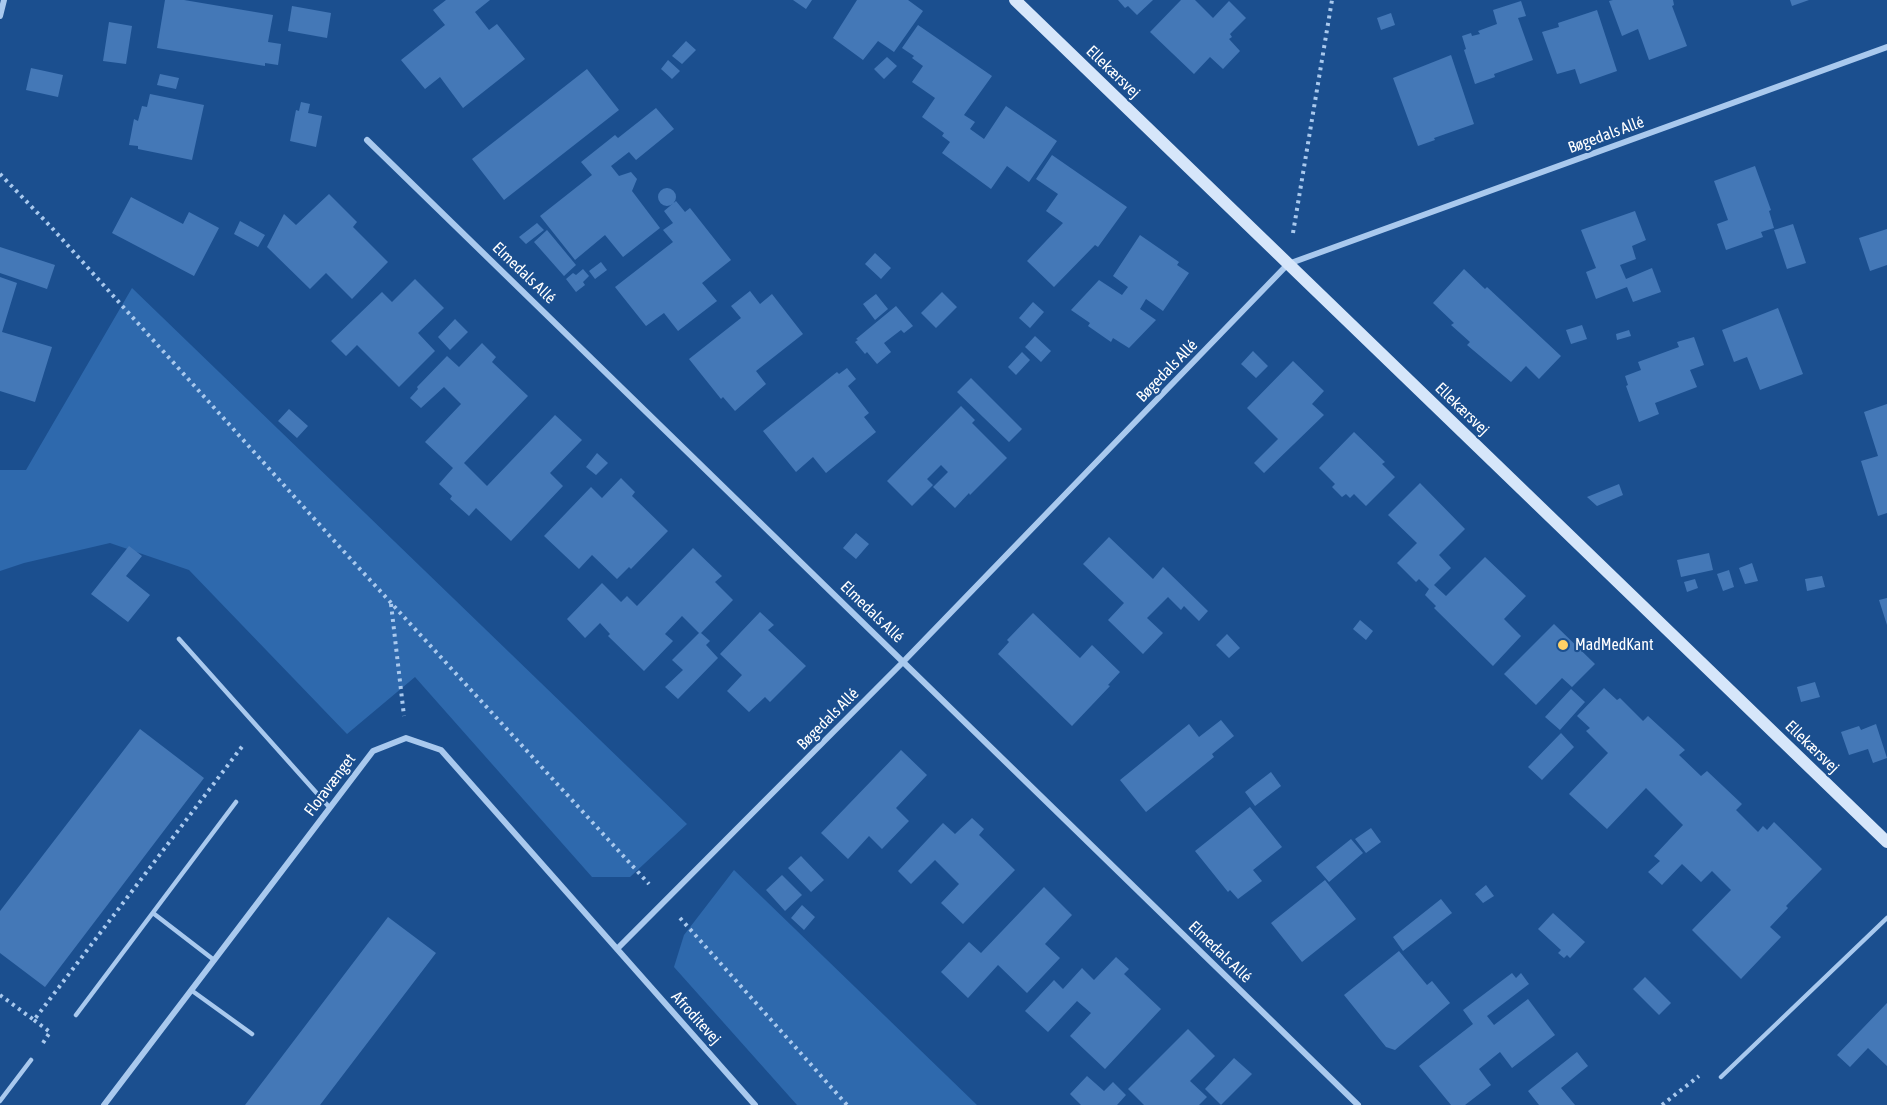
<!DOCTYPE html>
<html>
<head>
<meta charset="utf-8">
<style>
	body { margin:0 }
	canvas { display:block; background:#1b4f8f }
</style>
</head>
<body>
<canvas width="1887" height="1105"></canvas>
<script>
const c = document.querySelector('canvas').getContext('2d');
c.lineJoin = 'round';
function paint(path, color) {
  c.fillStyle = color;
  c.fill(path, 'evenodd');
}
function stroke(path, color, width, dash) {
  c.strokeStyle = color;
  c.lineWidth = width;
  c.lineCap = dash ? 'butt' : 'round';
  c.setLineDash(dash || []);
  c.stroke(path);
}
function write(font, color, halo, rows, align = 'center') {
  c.font = font + ' "Asap Condensed",sans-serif';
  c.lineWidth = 4.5;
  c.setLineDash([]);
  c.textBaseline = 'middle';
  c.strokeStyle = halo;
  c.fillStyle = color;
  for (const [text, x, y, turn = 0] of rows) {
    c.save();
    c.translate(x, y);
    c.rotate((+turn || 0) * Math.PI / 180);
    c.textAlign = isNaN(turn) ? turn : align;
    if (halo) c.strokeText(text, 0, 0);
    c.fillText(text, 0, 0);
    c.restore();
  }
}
paint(new Path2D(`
	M132,288l555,536 -57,53h-38l-177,-200 -68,57 -158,-164 -79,-27 -86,20 -24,8v-101h26z
	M734,870l243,235h-180l-123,-138 10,-32z`), '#2e69ad');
paint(new Path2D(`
	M165,0h19l89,15 -5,27 13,2 -3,21 -13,-2v3l-108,-18z
	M446,0h44l-15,12 14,18 8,-6 28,35 -62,49 -23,-31 -15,12 -24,-29 44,-35 -12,-15z
	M793,0h19l-6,9z
	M857,0h51l15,11 -29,41 -16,-11 -15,19 -30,-22z
	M1118,0h35l-16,15 -9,-9 -3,2z
	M1181,0h14l18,18 16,-17 17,17 -16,16 2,3 -3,2 11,12 -17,18 -13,-12 -16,17 -44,-42z
	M1613,0h60l1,5 -2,1 15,40 -38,14 -11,-31 -16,7 -13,-35z
	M1790,0h19l-17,6z
	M1521,1l5,15 -8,2 15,42 -39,14 1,3 -20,7 -11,-34 2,-1 -4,-13 9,-3 1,3 8,-2 -2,-3 19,-7 -4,-14z
	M292,6l39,7 -4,25 -39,-7z
	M1597,10l20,61 -37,13 -5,-15 -18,5 -15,-42 17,-5 -1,-4z
	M1391,13l4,12 -14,5 -4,-12z
	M109,22l23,4 -6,38 -23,-3z
	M918,25l74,51 -28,39 11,7 -5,7 14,10 22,-33 51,35 -28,41 -22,-16 -16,23 -49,-36 8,-11 -8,-6 2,-3 -22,-16 13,-19 -23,-16 11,-16 -11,-8 2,-2 -12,-8z
	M686,41l10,9 -14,14 -10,-8z
	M1451,55l23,69 -40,14 1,2 -17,6 -25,-68z
	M887,57l10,9 -13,13 -10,-10z
	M668,60l12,11 -8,8 -11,-10z
	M31,68l32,7 -5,22 -32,-7z
	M587,69l32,41 -115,90 -32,-41z
	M160,74l19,4 -3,11 -19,-4z
	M150,94l54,11 -12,55 -54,-11v-3l-9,-1 5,-26 4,2 4,-15 5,1z
	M301,102l9,2 -2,9 14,3 -6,31 -26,-6 6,-31 3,1z
	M656,108l18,21 -38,31 -7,-8 -18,14 8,10 12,-4 6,7 -5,12 28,37 -37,29 -18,-22 -30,25 -35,-44 52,-41 -11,-13 34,-27 3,3z
	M1052,155l75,52 -29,40 -3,-2 -41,42 -27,-26 36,-38 -17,-12 12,-17 -22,-15z
	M1755,166l16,44 -2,1 5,17 -13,4 2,5 -37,13 -9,-26 11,-4 -14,-39z
	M658 197a9 9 0 1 1 18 0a9 9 0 1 1-18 0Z
	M329,194l28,28 -4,5 35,35 -36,37 -26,-26 -16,16 -43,-42 17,-33 12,11z
	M131,197l52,27 6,-12 30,16 -25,48 -82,-43z
	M676,201l9,11 5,-4 41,52 -29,23 15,18 -39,30 -14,-18 -18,13 -31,-39 58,-45 -10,-12 10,-7 -9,-12z
	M1635,211l11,29 -14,6 4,13 -16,6 6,14 26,-11 9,24 -28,10 -6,-15 -31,12 -10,-27 10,-4 -15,-38z
	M240,221l25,14 -7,12 -24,-13z
	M537,223l7,7 -18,14 -7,-7z
	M1793,224l13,39 -19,6 -13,-39z
	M1887,229v36l-17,6 -11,-33z
	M547,230l29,35 -12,11 -30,-34z
	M1140,235l39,27 -2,3 12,8 -26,38 -17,-12 -6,10 16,11 -27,28 -16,-10 -2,4 -23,-16 2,-3 -19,-13 28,-30 23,15 6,-8 -15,-11z
	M0,247l55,18 -8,24 -47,-16z
	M875,253l16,15 -10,11 -16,-15z
	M601,262l6,8 -12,9 -6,-8z
	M583,269l6,7 -6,6 2,3 -9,7 -10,-13 7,-6 3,2z
	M1464,269l21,20 2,-2 74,69 -22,23 -13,-13 -15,16 -44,-37 3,-3 -19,-17 3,-2 -21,-20z
	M0,277l17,6 -15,49 50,15 -17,55 -35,-11z
	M415,279l29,29 -26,25 17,18 -36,36 -42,-42 -11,11 -15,-15 51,-49 10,10z
	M750,291l10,13 12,-10 31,40 -47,37 10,13 -31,27 -12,-14 -2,2 -32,-40 52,-41 -10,-12z
	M942,292l15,15 -21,21 -15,-15z
	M876,294l12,15 -13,11 -12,-16z
	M1033,302l11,10 -14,16 -11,-10z
	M896,306l17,20 -9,7 -3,-3 -17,13 7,9 -14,12 -10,-12 -2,2 -10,-12 3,-2 -2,-1z
	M1778,308l25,66 -43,16 -13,-33 -13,5 -12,-32z
	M455,319l13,13 -18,18 -12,-13z
	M1582,325l5,14 -16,5 -5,-14z
	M1629,330l2,6 -14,4 -1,-6z
	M1035,336l16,15 -10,11 -16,-15z
	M1694,337l10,28 -14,5 7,17 -42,16 4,11 -20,8 -13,-36 2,-1 -3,-9 16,-6 -3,-8 41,-15 -2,-5z
	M482,343l14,14 -4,5 36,34 -64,67 23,23 68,-71 27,25 -32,33 13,13 -52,55 -35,-33 -7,8 -19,-17 2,-3 -13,-12 14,-16 -28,-26 36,-38 -17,-17 -23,21 -11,-10 8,-9 -1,-2 30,-31 12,11z
	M1253,351l15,15 -12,12 -15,-14z
	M1022,352l8,8 -14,15 -8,-8z
	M1293,361l31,30 -12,13 12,11 -60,58 -10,-10 24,-24 -31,-31z
	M847,368l9,11 -8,7 21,27 -5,4 12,15 -50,41 -13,-16 -17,15 -33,-41 74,-59 2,2z
	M971,378l51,51 -13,13 -52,-50z
	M1887,404v109l-9,3 -17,-55 17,-5 -14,-44z
	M961,406l14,14 -3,3 35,35 -37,37 -1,-2 -14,15 -22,-21 15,-15 -7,-7 -14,14 6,6 -21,21 -25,-25z
	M289,409l19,17 -11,12 -19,-17z
	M1354,432l31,30 -3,2 13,13 -29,29 -12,-12 -4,4 -4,-4 -4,3 -10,-10 3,-3 -16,-16z
	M597,453l11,10 -12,12 -10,-8z
	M621,478l14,14 -3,4 36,35 -37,38 -2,-2 -12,12 -25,-24 -13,14 -35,-33 47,-49 11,11z
	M1420,483l45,46 -26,26 12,13 -17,17 12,11 39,-39 41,39 -22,23 17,17 -28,30 -59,-58 2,-2 -11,-11 4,-6 -10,-10 -3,3 -19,-19 20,-20 -29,-28z
	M1619,484l4,11 -26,11 -10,-9z
	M856,533l13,11 -13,15 -13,-11z
	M1109,537l44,42 10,-12 45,44 -9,10 -15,-15 -3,4 -13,-13 -21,21 16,15 -20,21 -35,-34 16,-17 -41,-39z
	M129,546l13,10 -16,20 24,19 -22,27 -37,-28z
	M693,548l29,28 -7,6 18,18 -32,33 9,8 -4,4 12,13 -40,41 -13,-12 18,-17 -11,-10 27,-27 -17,-17 -17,18 8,7 -29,30 -36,-35 2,-2 -10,-11 -15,15 -18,-19 35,-36 19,19 6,-6 10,10z
	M1709,553l4,17 -32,7 -4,-17z
	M1752,563l6,18 -13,3 -6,-16z
	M1729,570l5,17 -11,4 -6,-17z
	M1822,576l3,11 -18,4 -2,-12z
	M1695,579l3,9 -11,4 -3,-10z
	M1887,598v27l-8,-25z
	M760,612l14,13 -6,5 38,36 -36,36 -5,-5 -16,15 -22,-21 15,-16 -22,-21z
	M1033,613l47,45 12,-13 28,27 -12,13 2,1 -38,40 -74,-72 11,-12 -2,-2z
	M1360,620l13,11 -7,9 -13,-11z
	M1554,624l41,40 -23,23 -10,-9 -26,27 -32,-31z
	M1227,634l13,14 -11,10 -13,-13z
	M1815,682l5,15 -19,5 -4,-15z
	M1604,688l13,12 3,-2 23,23 5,-5 37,34 -6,5 22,21 6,-5 35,33 -6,6 22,22 5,-6 4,4 7,-8 48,47 -36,37 2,2 -18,19 11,10 -40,42 -49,-49 39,-40 -19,-19 -11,11 -19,-18 -20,21 -14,-13 12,-11 -6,-5 29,-31 -37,-37 -39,41 -38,-35 39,-41 -22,-22 4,-3 -13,-12z
	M1571,689l14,13 -25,28 -15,-13z
	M1221,720l13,16 -22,18 2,3 -68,55 -26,-32 69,-56 10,13z
	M1876,724l11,34 -14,5 -5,-14 -19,6 -8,-23 18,-6 2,4z
	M140,729l64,49 -159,209 -45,-34v-42z
	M1561,733l13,14 -32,33 -14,-13z
	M901,750l26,25 -31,33 13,13 -27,28 -13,-13 -21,23 -27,-26z
	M1271,772l10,14 -26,20 -10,-14z
	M1250,807l32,40 -29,23 9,11 -24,18 -8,-9 -2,2 -33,-41z
	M972,818l12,11 -5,6 36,35 -52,54 -22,-21 18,-19 -24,-24 -24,24 -13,-13 45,-48 12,11z
	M1371,828l10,14 -15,11 -11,-14z
	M1351,839l12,14 -34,29 -13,-15z
	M801,856l23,24 -13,12 -23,-24z
	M782,875l20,20 -17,16 -19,-21z
	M1325,880l31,39 -54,43 -31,-39z
	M1486,885l8,11 -11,7 -8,-9z
	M1044,887l28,28 -27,29 15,14 -33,35 -29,-28 -30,33 -27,-26 28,-30 12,11z
	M1441,899l11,14 -49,38 -10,-14z
	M802,905l13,12 -11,13 -13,-12z
	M1553,913l32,29 -15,16 -3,-3 -3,3 -6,-5 3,-3 -23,-21z
	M388,917l48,36 -116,152h-75z
	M1399,951l28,34 5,-4 18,22 -55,47 -9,-3 -42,-52z
	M1116,957l13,12 -5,5 37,35 -56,60 -35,-33 21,-23 -14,-12 -29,31 -23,-21 29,-31 9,9 19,-21 12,12z
	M1512,973l4,5 5,-5 8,11 -42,32 7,9 34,-26 27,36 -43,33 -12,-16 -21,17 12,16 -26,20h-14l-32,-39 54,-42 -10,-14z
	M1645,977l26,26 -12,12 -26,-26z
	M1887,1003v63l-19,-18 -18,19 -13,-12z
	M1188,1029l27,27 -25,25 17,16 -8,8h-55l-16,-16z
	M1577,1052l11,14 -27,22 14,17h-36l-11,-14z
	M1234,1058l18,16 -31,31 -16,-16z
	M1087,1076l17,15 9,-9 13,13 -9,10h-36l-11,-11z`), '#4478b7');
stroke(new Path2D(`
	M0,174l52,54 285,316 312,340
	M1293,233l39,-233
	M391,604l13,112
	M680,918l167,187
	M0,995l34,25 210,-276
	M34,1020l16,12 -7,11
	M1662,1105l37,-29`), '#a9c9ee', 4, [3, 4.5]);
stroke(new Path2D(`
	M179,639l151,169
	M153,913l61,47
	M191,990l61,44
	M76,1015l160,-213
	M1721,1077l166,-159
	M0,1101l31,-41`), '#a9c9ee', 4.5);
stroke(new Path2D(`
	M0,16l4,-16
	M367,140l991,965
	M617,949l286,-287 385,-398 599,-217
	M104,1105l269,-354 33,-13 35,12 314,355`), '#a9c9ee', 6);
stroke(new Path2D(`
	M1015,0l872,842`), '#d6e6fa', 12);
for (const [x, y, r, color] of [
	[1563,645,6,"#ffd166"]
]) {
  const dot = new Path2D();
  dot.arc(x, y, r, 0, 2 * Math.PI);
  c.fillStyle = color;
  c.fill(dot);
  stroke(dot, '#1b4f8f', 2);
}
write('16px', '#fff', '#1b4f8f', [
	["Ellekærsvej",1113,72,44],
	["Bøgedals Allé",1606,135,-20],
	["Elmedals Allé",524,273,44],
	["Bøgedals Allé",1167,371,-46],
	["Ellekærsvej",1462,409,44],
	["Elmedals Allé",872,612,44],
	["Bøgedals Allé",828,719,-45],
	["Ellekærsvej",1812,747,44],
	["Floravænget",330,785,-53],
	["Elmedals Allé",1220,952,44],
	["Afroditevej",696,1018,48]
]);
write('16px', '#fff', '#1b4f8f', [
	["MadMedKant",1575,645]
], 'left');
</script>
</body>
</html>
